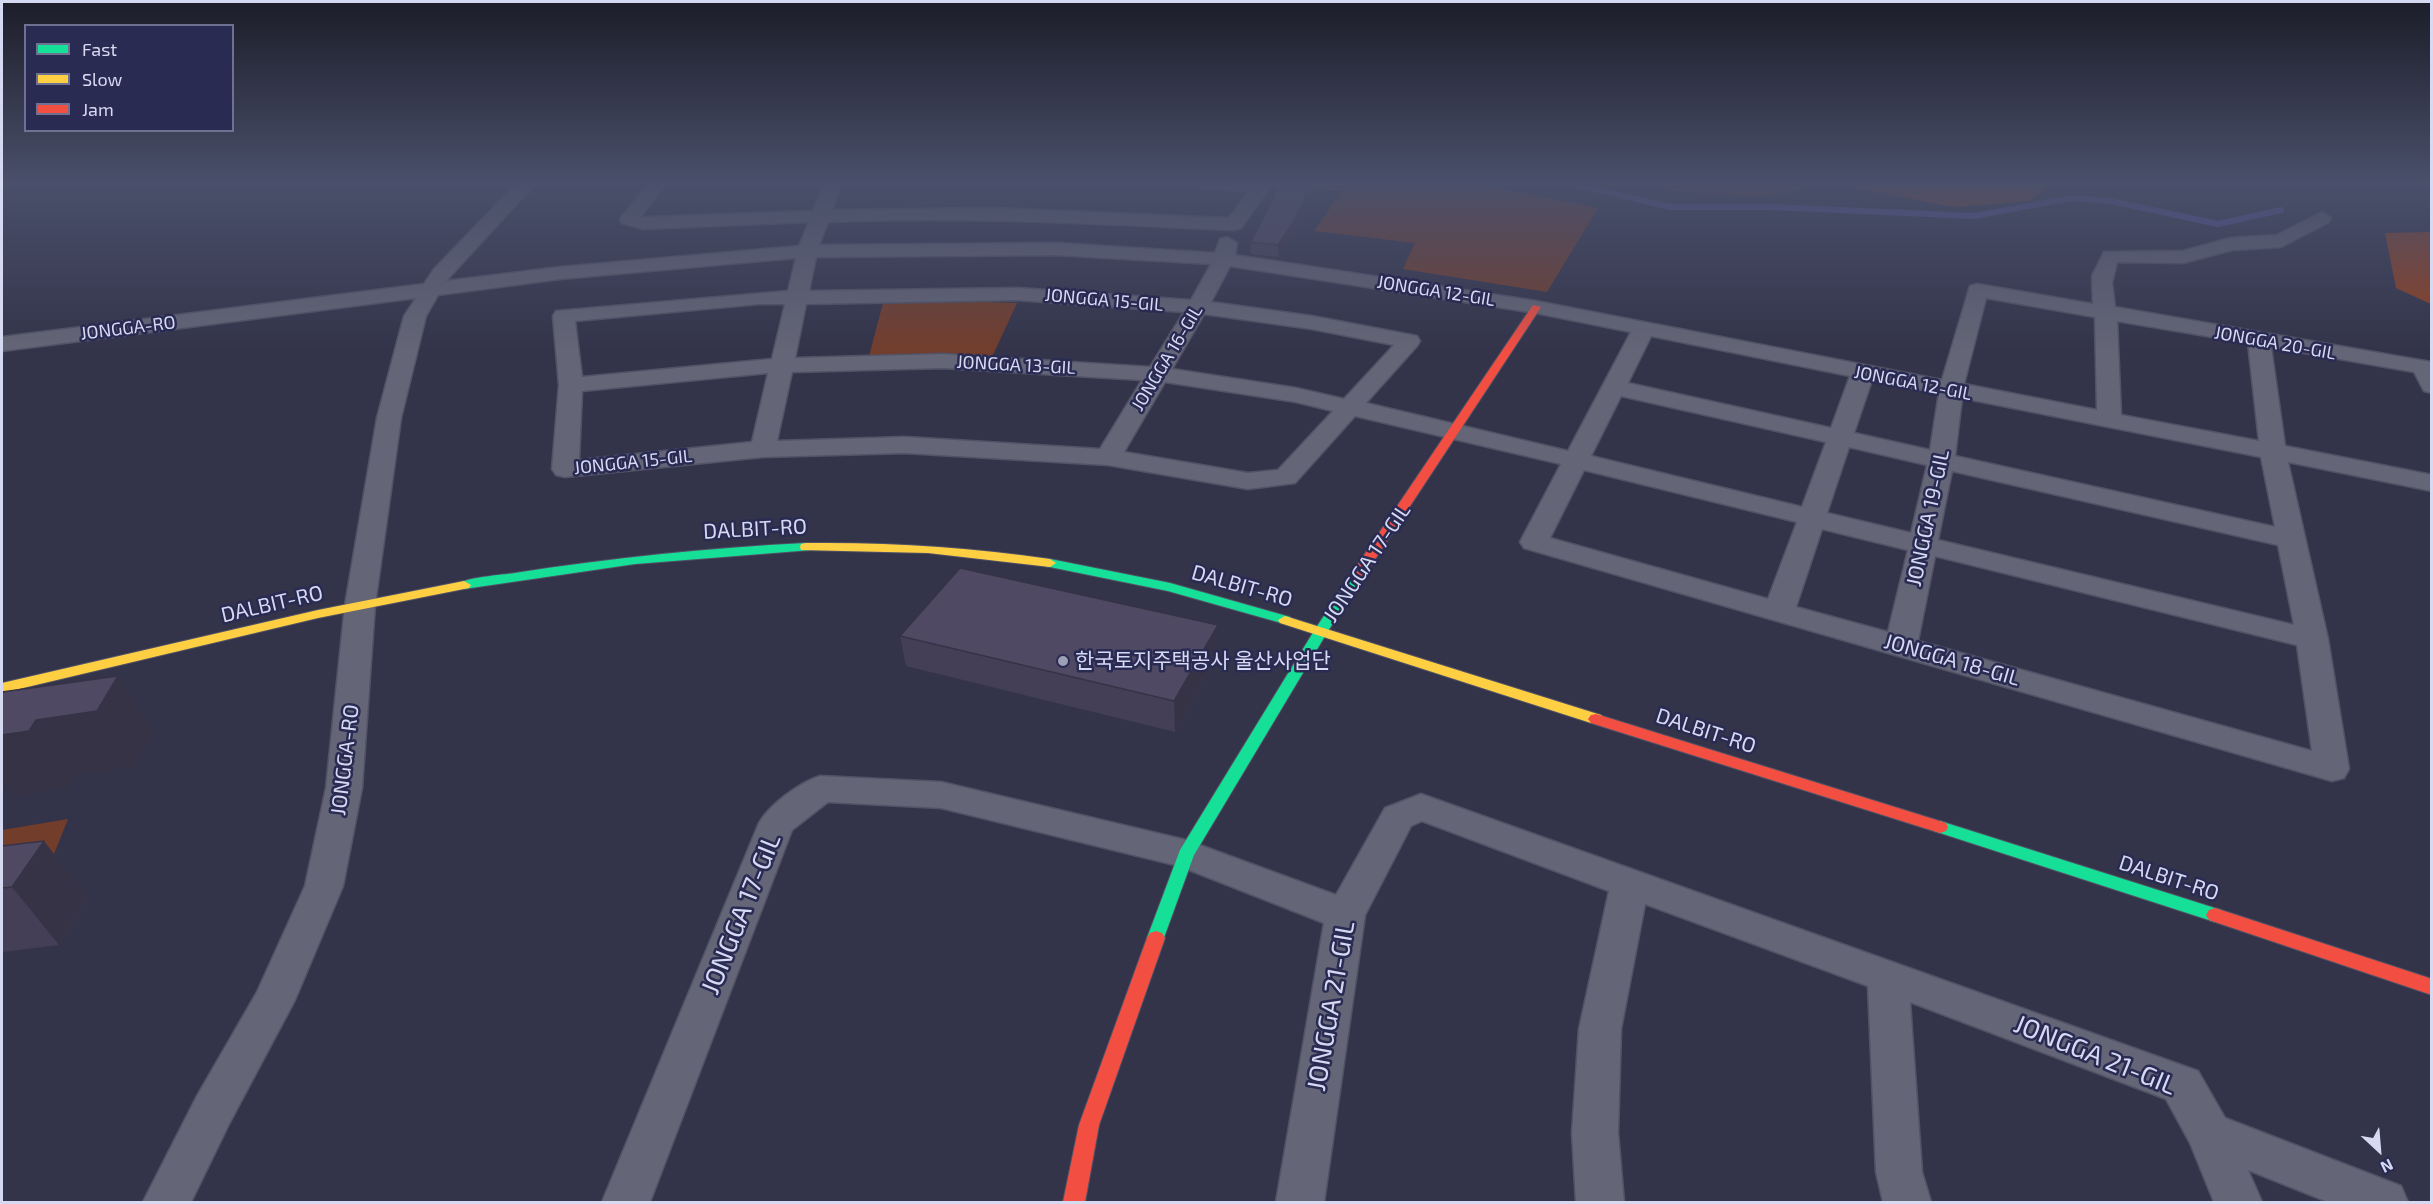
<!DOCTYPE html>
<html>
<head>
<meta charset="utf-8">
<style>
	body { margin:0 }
	#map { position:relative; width:2433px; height:1204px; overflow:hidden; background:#33344a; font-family:"Exo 2",sans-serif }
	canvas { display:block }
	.frame { position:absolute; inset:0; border:3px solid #d6d9f2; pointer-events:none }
	.legend { position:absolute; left:24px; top:24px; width:210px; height:108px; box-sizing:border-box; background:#2a2b53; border:2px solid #6f7193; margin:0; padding:8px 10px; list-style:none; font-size:18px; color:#d6d9f2 }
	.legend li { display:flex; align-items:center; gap:12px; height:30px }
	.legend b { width:30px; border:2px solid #6f7193 }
	.north { position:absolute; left:2349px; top:1120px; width:60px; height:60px; -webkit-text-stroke:4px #2a2b53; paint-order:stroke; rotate:154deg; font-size:16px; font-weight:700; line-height:24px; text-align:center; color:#d6d9f2 }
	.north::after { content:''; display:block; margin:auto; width:21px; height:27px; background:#d6d9f2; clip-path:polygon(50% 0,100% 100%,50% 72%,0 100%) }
</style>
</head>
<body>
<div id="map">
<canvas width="2433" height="1204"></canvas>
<div class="frame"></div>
<ul class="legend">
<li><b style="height:8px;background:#16e098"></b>Fast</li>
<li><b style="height:8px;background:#ffcf43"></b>Slow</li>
<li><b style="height:8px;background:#f24e42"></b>Jam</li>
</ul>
<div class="north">N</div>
</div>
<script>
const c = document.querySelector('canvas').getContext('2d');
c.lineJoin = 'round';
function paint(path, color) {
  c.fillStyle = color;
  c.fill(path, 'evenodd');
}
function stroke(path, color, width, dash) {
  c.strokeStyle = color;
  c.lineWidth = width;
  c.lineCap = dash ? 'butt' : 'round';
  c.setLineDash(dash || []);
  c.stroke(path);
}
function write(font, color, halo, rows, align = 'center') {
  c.font = font + ' "Exo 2","Noto Sans KR",sans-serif';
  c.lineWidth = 5;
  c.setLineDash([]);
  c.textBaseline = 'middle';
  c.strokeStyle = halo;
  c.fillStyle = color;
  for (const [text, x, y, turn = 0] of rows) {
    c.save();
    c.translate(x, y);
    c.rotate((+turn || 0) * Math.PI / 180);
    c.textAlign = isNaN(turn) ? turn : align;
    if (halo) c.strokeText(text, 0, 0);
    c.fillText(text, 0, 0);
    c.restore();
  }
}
paint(new Path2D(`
	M1256,183h217l125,25 -51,84 -144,-23 12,-26 -101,-12 28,-40z
	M1644,183h144l16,6 -43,8 -86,-6z
	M951,301l66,2 -25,54 -123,-1 14,-53z
	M68,819l-18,45 -48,6v-40z`), '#733d2c');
paint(new Path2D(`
	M1830,183h221l-21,18 -76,6z
	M2431,232h1l-1,72 -35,-16 -11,-55z`), '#933f1e');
stroke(new Path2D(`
	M1569,183l101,24h102l202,9 98,-18 39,3 107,23 63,-14`), '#5452a6', 6);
const street = new Path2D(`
	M517,183h19l-90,98 114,-14 239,-21 10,-24 -166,7 -21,-6 -2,-4 29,-36h18l-26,33 3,1 169,-6 11,-28h18l-10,27 162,-2 235,10 20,-27 -46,-3 -9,-5h75l2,3 -30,42 -7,2c-136,-6 -271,-14 -406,-8l-9,23 238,-2 158,10 5,-14 7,-2 10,6 -2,12 301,46 406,79 28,-94 7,-2 116,20 -1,-28 12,-24 79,-1 47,-13 47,-3 45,-23 9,6 -2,4 -48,25 -49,3 -49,13 -66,-1 -5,21 3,24 316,55 1,31 -8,-2 -10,-19 -143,-25 14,99 147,29v16l-144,-29 40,177 21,130 -5,9 -12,3 -808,-233 -4,-6 41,-78 -206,-48 -60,67 -47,6 -140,-24 -203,-12 -142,4 -198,20 -9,-2 -4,-6 7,-84 -6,-69 3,-5 232,-20 8,-33 -236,21 -122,16 -12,21 -25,102 -26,187 -13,183 -19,98 -48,114 -66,124 -38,78h-48l54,-106 60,-104 48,-106 21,-98 19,-183 32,-187 27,-102 12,-18 -414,53v-14l422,-53 10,-15zM1057,255l154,9 -20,36 -174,-12 -208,3 7,-34zM1230,266l306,47 95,19 -63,119 -202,-48 51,-57 3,-5 -3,-5 -105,-20 -101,-14zM1986,298l109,19 2,93 -133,-26zM1017,300l167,12 -34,55 -207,-13 -148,4 11,-54zM759,304h26l-13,55 -190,18 -7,-56zM1204,314l108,15 82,16 -50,54 -48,-11 -124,-19zM2117,321l131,22 11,98 -138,-26zM1651,336l199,40 -19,52 -203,-45zM943,368l199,12 -42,69 -195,-12 -128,4 15,-69zM768,373l-16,69 -173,18 3,-69zM1872,380l67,13 -9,57 -76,-17zM1165,382l131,20 37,9 -55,59 -30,3 -124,-21zM1621,396l205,46 -24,65 -211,-51zM1962,398l299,59 14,70 -320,-71zM1849,447l78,18 -16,68 -84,-20zM1584,470l213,52 -29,77 -218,-61zM1952,471l326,74 16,80 -356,-85zM1822,529l86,21 -20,82 -92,-25zM1935,556l362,89 15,106 -394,-110z
	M820,776l121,6 245,58 150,55 49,-87 36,-14 777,277 27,47 176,68 7,16h-80l-80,-32 14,32h-48l-24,-59 -24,-44 -256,-97 12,170 9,30h-48l-7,-30 -8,-186 -223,-82 -24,125 -3,104 6,69h-48l-4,-69 7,-104 30,-138 -187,-70 -11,5 -46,89 -41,287h-48l48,-279 -145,-57 -238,-58 -113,-6 -36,28 -142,372h-48l157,-379c11,-19 40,-40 61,-47z`);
const fast = new Path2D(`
	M806,543l5,1 1,3 -1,3 -176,14 -171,25 -7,-4c8,-8 45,-10 58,-12 96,-15 193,-25 291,-30z
	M1050,559l120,24 120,34 2,3 -7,4 -117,-33 -123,-25 -1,-3z
	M1357,572l7,4 -36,55 -134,224 -32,88 -6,2 -6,-2 -3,-5 33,-88 134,-219 38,-58z
	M1940,821l281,89 3,5 -3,5 -6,2 -281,-91 -2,-4 2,-4z`);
const slow = new Path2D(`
	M806,543c82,-1 163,4 244,16l6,4 -6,4 -122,-14 -127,-3 -1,-3 1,-3z
	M464,581l7,4 -2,3 -151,30 -316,75v-10l316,-73z
	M1285,616l316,99 3,4 -3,4h-10l-311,-100 -2,-3z`);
const jam = new Path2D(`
	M1533,305l8,2 -179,272h-10l-2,-3z
	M1596,714l350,109 2,4 -2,4 -6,2 -349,-110 -3,-4 3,-4z
	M2215,908l217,71v16l-223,-75 -3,-5 3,-5z
	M1156,931l6,2 3,5 -66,187 -14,77h-22l16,-77 68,-187 3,-5z`);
stroke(street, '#515265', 3);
stroke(fast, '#515265', 2);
stroke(slow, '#515265', 2);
stroke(jam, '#515265', 2);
paint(street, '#646576');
paint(fast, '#16e098');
paint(slow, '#ffcf43');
paint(jam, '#f24e42');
paint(new Path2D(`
	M1311,184l-1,12 -16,37 -16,24 -27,-3v-12z
	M1218,625v30l-43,77 -269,-66 -6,-30z
	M2,846l86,52 -29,47 -57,7z`), '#443f56');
paint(new Path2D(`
	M1311,184l-1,12 -16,37 -16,24v-12z
	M1218,625v30l-43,77 -1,-31z
	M118,676l36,56 -20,35 -59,9 -6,12 -53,8 -8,-11 -6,1v-51l34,-15z
	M44,841l44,57 -29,47 -47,-58z`), '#373346');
const building = new Path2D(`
	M1281,183l30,1 -17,37 -16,24 -27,-3z
	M960,568l258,57 -44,76 -274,-65z
	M118,676l-21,35 -61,9 -7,11 -27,4v-43z
	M44,841l-32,46 -10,1v-42z`);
paint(building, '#4f4964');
stroke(building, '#373346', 1.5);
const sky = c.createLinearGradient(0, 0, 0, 352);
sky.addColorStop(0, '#1c1d29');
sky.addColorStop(0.52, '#4a506b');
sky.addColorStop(1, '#4a506b00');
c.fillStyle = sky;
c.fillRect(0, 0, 2433, 352);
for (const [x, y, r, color] of [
	[1063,661,6,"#9d9fb7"]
]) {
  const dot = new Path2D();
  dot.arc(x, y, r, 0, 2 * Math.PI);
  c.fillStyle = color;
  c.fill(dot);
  stroke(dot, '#2a2b53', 2);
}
write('18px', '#d6d9f2', '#2a2b53', [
	["JONGGA 12-GIL",1436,291,9],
	["JONGGA 15-GIL",1104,300,5],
	["JONGGA-RO",128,328,-7],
	["JONGGA 20-GIL",2275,343,10],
	["JONGGA 16-GIL",1167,358,-59],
	["JONGGA 13-GIL",1016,365,3],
	["JONGGA 12-GIL",1913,383,11],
	["JONGGA 15-GIL",633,462,-6]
]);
write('21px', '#d6d9f2', '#2a2b53', [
	["JONGGA 19-GIL",1928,518,-78],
	["DALBIT-RO",755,529,-3],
	["JONGGA 17-GIL",1367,563,-56],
	["DALBIT-RO",1242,586,16],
	["DALBIT-RO",272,604,-13],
	["JONGGA 18-GIL",1952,660,16],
	["DALBIT-RO",1706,731,18],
	["JONGGA-RO",345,760,-83],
	["DALBIT-RO",2169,878,18]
]);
write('21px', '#d6d9f2', '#2a2b53', [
	["한국토지주택공사 울산사업단",1075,661]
], 'left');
write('26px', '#d6d9f2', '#2a2b53', [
	["JONGGA 17-GIL",741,914,-68],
	["JONGGA 21-GIL",1331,1006,-80],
	["JONGGA 21-GIL",2095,1055,22]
]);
</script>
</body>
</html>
